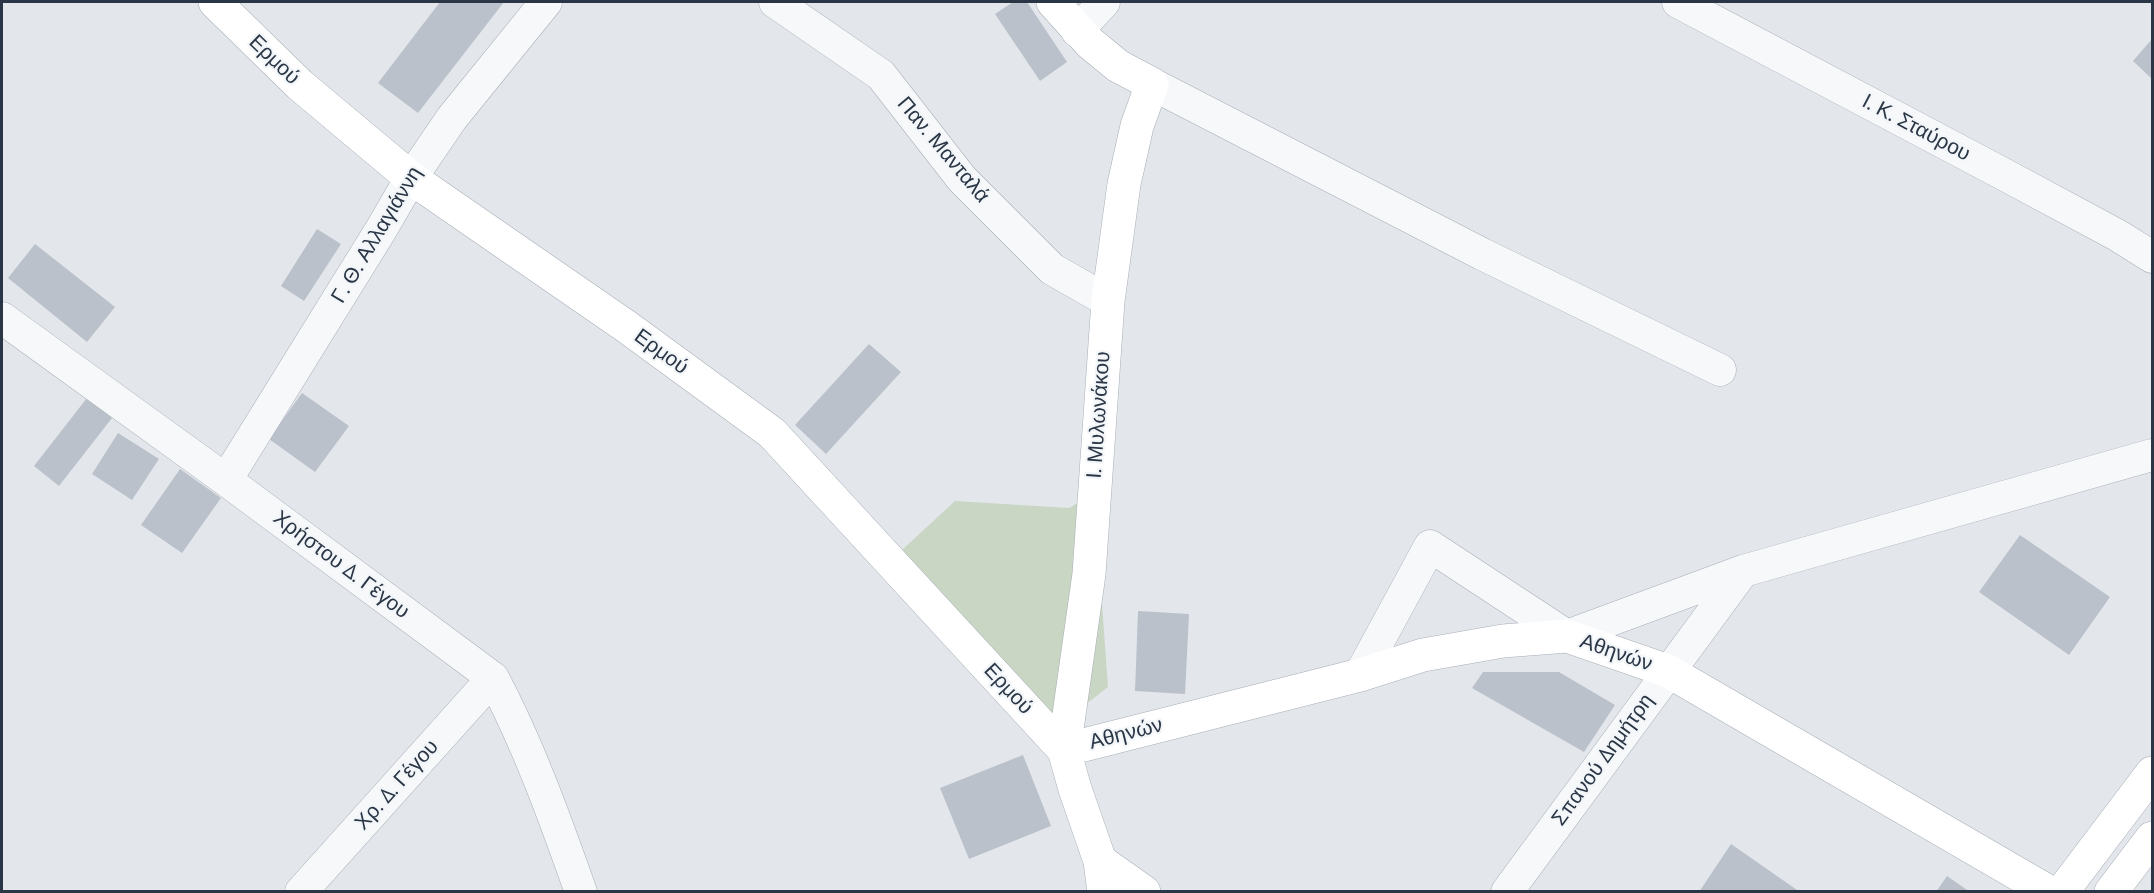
<!DOCTYPE html>
<html>
<head>
<meta charset="utf-8">
<style>
	body { margin:0 }
	#map { position:relative; width:2154px; height:893px; overflow:hidden; background:#e3e7ec; font-family:"PT Sans",sans-serif }
	canvas { display:block }
	.frame { position:absolute; inset:0; border:3px solid #2a3645; pointer-events:none }
</style>
</head>
<body>
<div id="map">
<canvas width="2154" height="893"></canvas>
<div class="frame"></div>
</div>
<script>
const c = document.querySelector('canvas').getContext('2d');
c.lineJoin = 'round';
function paint(path, color) {
  c.fillStyle = color;
  c.fill(path, 'evenodd');
}
function stroke(path, color, width, dash) {
  c.strokeStyle = color;
  c.lineWidth = width;
  c.lineCap = dash ? 'butt' : 'round';
  c.setLineDash(dash || []);
  c.stroke(path);
}
function write(font, color, halo, rows, align = 'center') {
  c.font = font + ' "PT Sans",sans-serif';
  c.lineWidth = 4.5;
  c.setLineDash([]);
  c.textBaseline = 'middle';
  c.strokeStyle = halo;
  c.fillStyle = color;
  for (const [text, x, y, turn = 0] of rows) {
    c.save();
    c.translate(x, y);
    c.rotate((+turn || 0) * Math.PI / 180);
    c.textAlign = isNaN(turn) ? turn : align;
    if (halo) c.strokeText(text, 0, 0);
    c.fillText(text, 0, 0);
    c.restore();
  }
}
paint(new Path2D(`
	M1094,493l14,194 -59,46 -159,-172 65,-60 114,7z`), '#cad6c4');
paint(new Path2D(`
	M440,2h64l-86,111 -40,-30z
	M1013,2h14l40,60 -27,19 -45,-67z
	M2152,39v40l-19,-18z
	M317,229l24,15 -37,57 -23,-15z
	M35,244l80,63 -28,35 -79,-64z
	M869,344l32,28 -75,82 -31,-29z
	M302,393l47,33 -34,46 -46,-33z
	M87,398l25,20 -53,68 -25,-20z
	M118,433l41,26 -27,41 -40,-26z
	M180,469l41,29 -39,55 -41,-28z
	M2020,535l90,62 -41,58 -90,-63z
	M1138,611l51,3 -4,80 -50,-3z
	M1483,672h76l56,33 -31,47 -112,-64z
	M1023,755l28,71 -82,33 -29,-71z
	M1731,844l69,48h-101z
	M1947,876l23,16h-34z`), '#bac1ca');
const street = new Path2D(`
	M775,2l106,73 81,104 90,90 56,32
	M1678,2l314,166 125,67 35,22
	M1077,31l27,-29
	M1152,84l330,170 238,116
	M2,318l224,162 267,198c36,68 62,141 88,214
	M226,480l156,-252 29,-50 41,-60 94,-116
	M1360,675l70,-129 137,90 176,-65 409,-116
	M301,892l192,-214
	M1507,892l236,-321`);
const secondary = new Path2D(`
	M215,2l85,83 111,93 216,149 145,106 292,317
	M1053,2l37,41 28,23 34,18 -15,42 -13,58 -16,117 -19,273 -25,176 11,39 25,72 4,31
	M1064,750l296,-75 63,-20 80,-14 64,-5 101,35 381,221
	M1100,861l44,31
	M2062,892l90,-119
	M2111,892l41,-54`);
stroke(street, '#a8aeb7', 33);
stroke(secondary, '#a8aeb7', 34);
stroke(street, '#f6f8fa', 32);
stroke(secondary, '#fff', 33);
write('21px', '#2a3645', '#f3f6f9', [
	["Ερμού",274,60,44],
	["Ι. Κ. Σταύρου",1916,128,28],
	["Παν. Μανταλά",943,150,50],
	["Γ. Θ. Αλλαγιάννη",377,235,-59],
	["Ερμού",661,352,36],
	["Ι. Μυλωνάκου",1099,415,-86],
	["Χρήστου Δ. Γέγου",341,565,37],
	["Αθηνών",1616,653,19],
	["Ερμού",1008,689,47],
	["Αθηνών",1126,734,-14],
	["Σπανού Δημήτρη",1603,760,-54],
	["Χρ. Δ. Γέγου",397,785,-48]
]);
</script>
</body>
</html>
